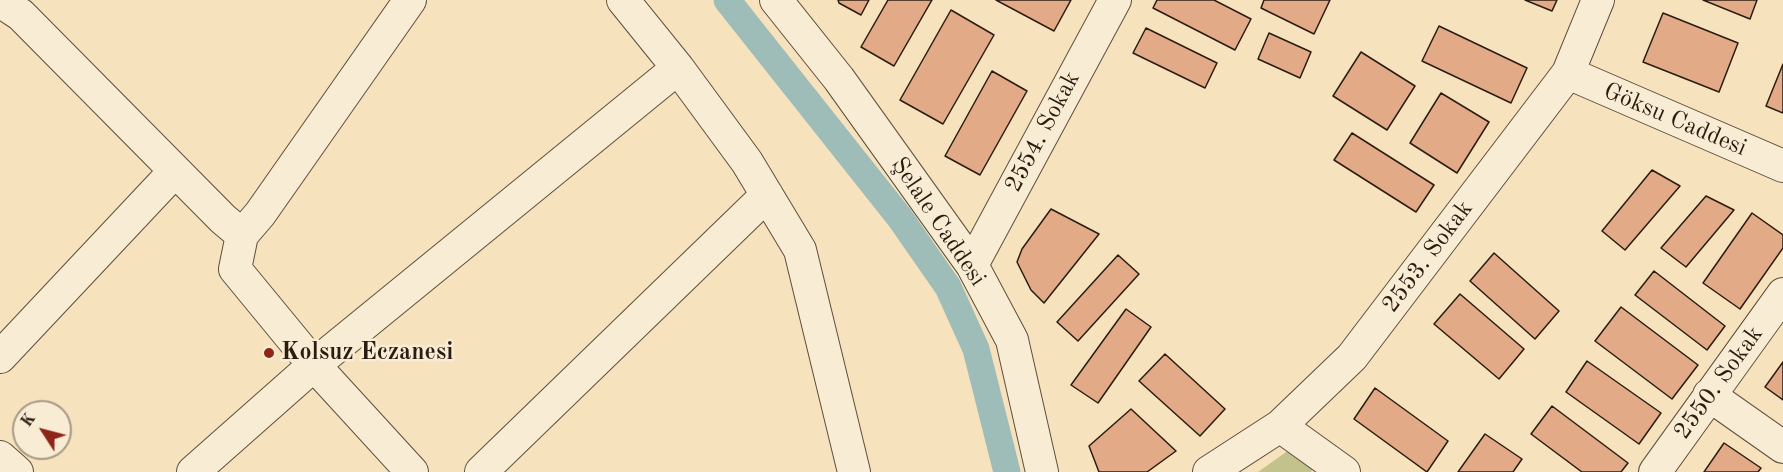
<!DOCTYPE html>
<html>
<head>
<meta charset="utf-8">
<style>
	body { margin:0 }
	#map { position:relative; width:1783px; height:472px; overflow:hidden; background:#f6e2bd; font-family:"Old Standard TT",serif }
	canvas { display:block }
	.north { position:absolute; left:12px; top:400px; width:60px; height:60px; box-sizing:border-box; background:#f9ecd4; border:2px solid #a79986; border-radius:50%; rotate:306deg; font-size:16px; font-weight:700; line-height:24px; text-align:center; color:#2b1c12 }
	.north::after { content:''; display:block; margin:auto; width:21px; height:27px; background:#8f2418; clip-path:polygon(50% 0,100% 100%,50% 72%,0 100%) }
</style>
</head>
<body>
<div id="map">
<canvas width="1783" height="472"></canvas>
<div class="north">K</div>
</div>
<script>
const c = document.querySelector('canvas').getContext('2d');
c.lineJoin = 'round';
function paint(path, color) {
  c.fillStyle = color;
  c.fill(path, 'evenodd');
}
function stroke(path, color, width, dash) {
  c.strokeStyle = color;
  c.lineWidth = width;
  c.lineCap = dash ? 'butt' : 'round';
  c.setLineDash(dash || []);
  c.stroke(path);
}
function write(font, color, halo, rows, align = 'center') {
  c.font = font + ' "Old Standard TT",serif';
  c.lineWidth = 5;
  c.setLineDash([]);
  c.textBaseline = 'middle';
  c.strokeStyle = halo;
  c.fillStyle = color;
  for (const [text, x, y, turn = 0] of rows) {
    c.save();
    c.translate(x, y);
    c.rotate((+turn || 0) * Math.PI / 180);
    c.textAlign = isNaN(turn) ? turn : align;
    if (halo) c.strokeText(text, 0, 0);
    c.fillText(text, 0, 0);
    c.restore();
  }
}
paint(new Path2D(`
	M1289,450l24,18 -2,4h-53z`), '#c3c18c');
stroke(new Path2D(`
	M727,0l173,218 48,69 28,62 31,123`), '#9ebcb8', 27);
const building = new Path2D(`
	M838,0h31l-8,15 -22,-12z
	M888,0h44l-38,66 -33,-19z
	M996,0h75l-17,31z
	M1157,0h57l37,19 -16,31 -82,-42z
	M1264,0h66l-16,34 -53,-26z
	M1525,0h32l-5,11z
	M1703,0h54l-7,19z
	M951,10l43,25 -51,89 -43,-24z
	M1663,13l75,30 -19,49 -76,-30z
	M1439,26l88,42 -16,35 -89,-42z
	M1146,28l71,35 -12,25 -72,-35z
	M1269,33l42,19 -11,26 -42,-19z
	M1361,52l54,34 -28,44 -54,-34z
	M1783,64v49l-17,-7z
	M992,71l35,20 -47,84 -35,-19z
	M1441,93l48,29 -32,51 -47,-30z
	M1352,133l82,52 -18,27 -82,-52z
	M1652,170l28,16 -55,64 -23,-19z
	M1706,196l28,14 -48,57 -25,-19z
	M1051,209l48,25 -55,69 -13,-13 -14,-28 5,-13z
	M1752,213l31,22v13l-43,61 -37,-26z
	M1494,253l65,58 -24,28 -65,-58z
	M1118,255l21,19 -61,67 -21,-19z
	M1654,271l71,55 -18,24 -72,-55z
	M1460,294l64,55 -25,30 -65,-55z
	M1621,307l77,58 -26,34 -77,-58z
	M1126,309l25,18 -53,76 -27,-18z
	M1165,354l60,55 -25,27 -61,-55z
	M1587,361l74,52 -22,31 -73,-52z
	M1783,362v38l-18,-13z
	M1375,388l73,53 -21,31 -73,-53z
	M1552,406l76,57 -7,9h-39l-51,-38z
	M1131,409l45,42 -29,21h-48l-10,-26z
	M1485,434l37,25 -9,13h-55z
	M1724,443l37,25 -3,4h-54z`);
paint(building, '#e2aa86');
stroke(building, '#2b1c12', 1.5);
const minor = new Path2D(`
	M623,0l55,68 69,94 53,88 54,222
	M776,0l63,79 133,186 40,75 30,132
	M0,1l21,14 202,204 19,16 -7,34 79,96 98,107
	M1568,73l215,93
	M242,235l18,-21 150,-214
	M972,265l143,-265
	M0,357l175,-186
	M1709,395l74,52
	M1280,426l64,46
	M0,457l17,15
	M193,472l121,-107 364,-297
	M481,472l286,-277
	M1209,472l71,-46 72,-69 216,-284 30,-73
	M1655,472l128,-178`);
stroke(minor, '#5e4e3d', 34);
stroke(minor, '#f9ecd4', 32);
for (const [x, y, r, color] of [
	[269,353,6,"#8f2418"]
]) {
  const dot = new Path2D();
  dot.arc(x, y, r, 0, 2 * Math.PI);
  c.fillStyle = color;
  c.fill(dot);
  stroke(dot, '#f9ecd4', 2);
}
write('24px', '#2b1c12', '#f9ecd4', [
	["Göksu Caddesi",1675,120,23],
	["2554. Sokak",1043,132,-62],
	["Şelale Caddesi",938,222,56],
	["2553. Sokak",1428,257,-53],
	["2550. Sokak",1719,383,-54]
]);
write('bold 24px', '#2b1c12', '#f9ecd4', [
	["Kolsuz Eczanesi",281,353]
], 'left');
</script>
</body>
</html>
